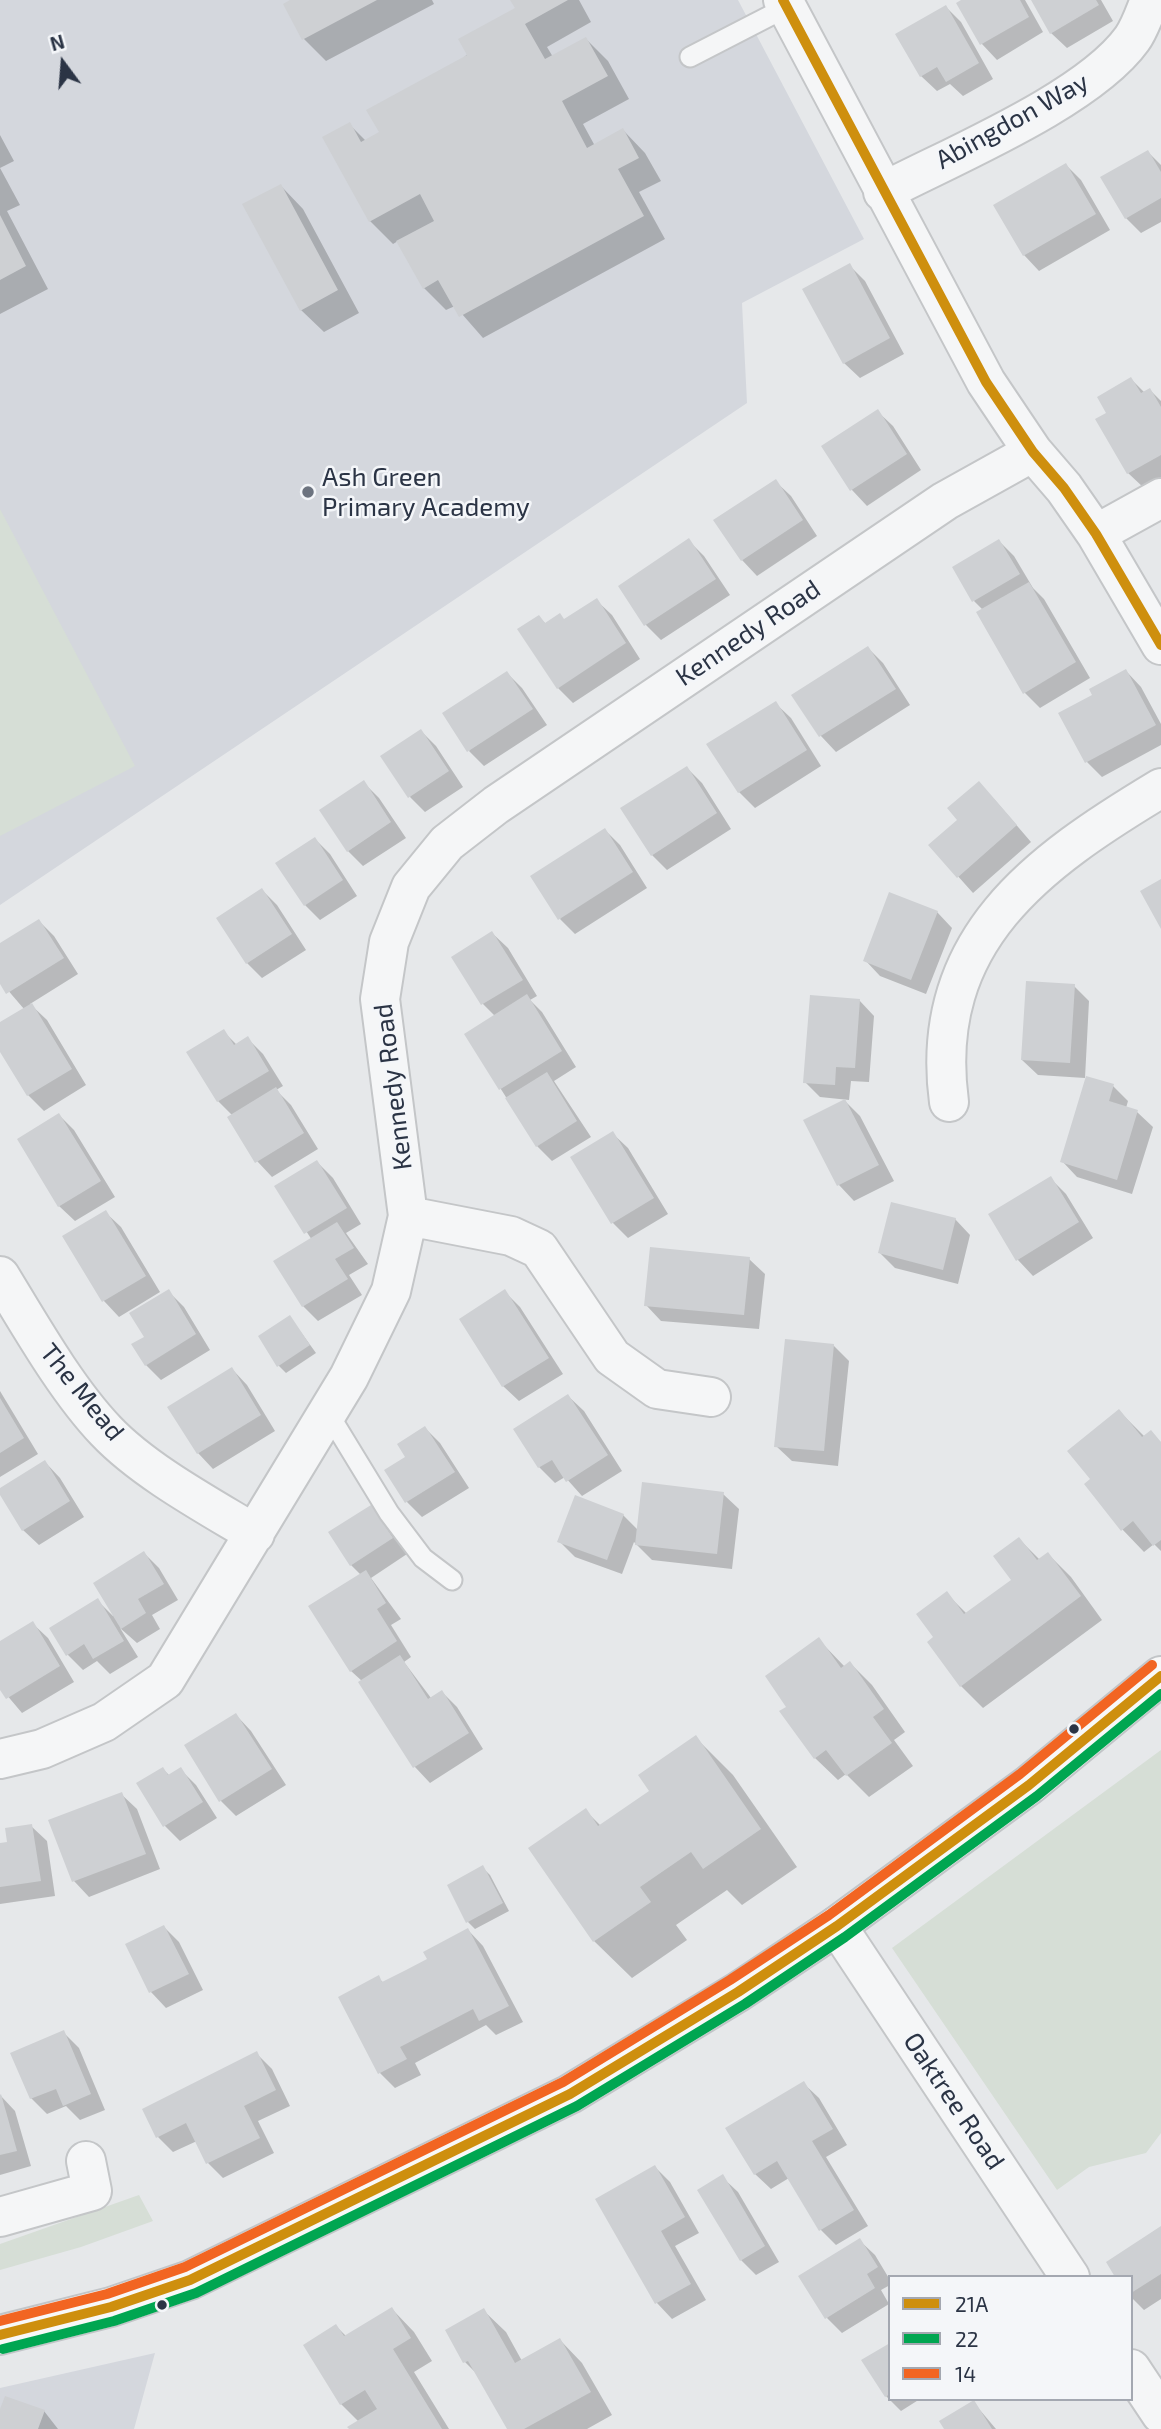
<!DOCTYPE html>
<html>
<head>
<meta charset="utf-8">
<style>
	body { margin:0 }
	#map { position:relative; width:1161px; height:2429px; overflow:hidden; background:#e6e8ea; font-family:"Exo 2",sans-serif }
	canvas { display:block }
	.legend { position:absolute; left:888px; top:2275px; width:245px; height:126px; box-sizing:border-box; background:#f4f6f9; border:2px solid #a4a8b1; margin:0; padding:9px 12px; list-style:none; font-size:21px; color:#2b3445 }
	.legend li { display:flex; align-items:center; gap:14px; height:35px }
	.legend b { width:35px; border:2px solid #a4a8b1 }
	.north { position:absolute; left:28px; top:28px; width:70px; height:70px; -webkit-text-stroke:5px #f4f6f9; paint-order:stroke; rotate:344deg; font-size:19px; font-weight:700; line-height:28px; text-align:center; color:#2b3445 }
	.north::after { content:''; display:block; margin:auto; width:24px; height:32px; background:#2b3445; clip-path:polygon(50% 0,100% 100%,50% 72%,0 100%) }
</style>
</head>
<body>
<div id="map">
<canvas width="1161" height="2429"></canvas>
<ul class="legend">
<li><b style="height:9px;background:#ce8f0e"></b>21A</li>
<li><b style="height:9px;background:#00a651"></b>22</li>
<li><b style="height:9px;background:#f26522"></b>14</li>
</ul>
<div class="north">N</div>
</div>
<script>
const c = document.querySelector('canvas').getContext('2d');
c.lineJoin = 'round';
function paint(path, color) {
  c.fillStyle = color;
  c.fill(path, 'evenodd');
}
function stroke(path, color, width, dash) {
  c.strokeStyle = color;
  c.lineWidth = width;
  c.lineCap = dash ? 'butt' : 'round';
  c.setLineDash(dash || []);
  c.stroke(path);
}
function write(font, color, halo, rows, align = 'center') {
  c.font = font + ' "Exo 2",sans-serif';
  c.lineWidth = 5;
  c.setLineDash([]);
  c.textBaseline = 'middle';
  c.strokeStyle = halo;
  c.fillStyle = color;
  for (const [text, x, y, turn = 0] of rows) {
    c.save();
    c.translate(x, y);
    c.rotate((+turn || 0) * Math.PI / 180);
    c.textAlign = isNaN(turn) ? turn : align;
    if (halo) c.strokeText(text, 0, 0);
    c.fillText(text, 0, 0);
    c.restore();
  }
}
paint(new Path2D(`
	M0,0h738l126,239 -122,64 5,100 -747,502z
	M155,2353l-21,76h-134v-41z`), '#d4d7dd');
paint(new Path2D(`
	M0,509l135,257 -135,70z
	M1161,1750v383l-15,20 -57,14 -32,23 -165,-242z
	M139,2195l14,26 -72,26 -81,23v-26z`), '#d6ded6');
paint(new Path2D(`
	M294,0h138l2,4 -108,57 -22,-22z
	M512,0h67l12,22 -44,25 6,10 33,-18 22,22 21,38 -46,25 12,22 28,-16 22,23 16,28 -22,11 26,47 -182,99 -28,-32 -9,4 -22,-22 -26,-47 -5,3 -23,-23 -21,-97 17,17 15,-8 136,-124z
	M964,0h61l18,32 -46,28 -15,-16 -24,-41z
	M1033,0h68l12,21 -46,27 -16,-15z
	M946,7l15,15 32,57 -30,17 -13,-12 -13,7 -16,-15z
	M0,135l14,26 -14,7 20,37 -13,6 41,78 -48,25z
	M1148,152l13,13v57l-20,11 -15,-15z
	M1066,165l15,15 29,50 -71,41 -15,-16z
	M281,186l22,23 56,104 -35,19 -23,-22z
	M849,265l16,16 39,73 -44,24 -16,-15z
	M1131,379l14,14 5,-3 11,11v77l-17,10 -16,-15 -20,-59z
	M877,411l16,15 28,44 -54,36 -15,-16 -29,-43z
	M775,481l16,15 26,40 -60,40 -15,-16z
	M689,541l15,15 26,39 -69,45 -15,-15 -26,-39z
	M999,541l15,15 19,32 11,11 46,79 -50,30 -16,-16 -41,-82 -9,-9z
	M596,600l16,15 28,44 -67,44 -15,-15 -19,-71 7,7 19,-4z
	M868,648l15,15 27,42 -74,47 -15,-16 -27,-41z
	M1126,671l15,16 20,37v21l-59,32 -15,-15 7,-66z
	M507,673l15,15 25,37 -63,41 -15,-15z
	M775,703l16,15 30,48 -66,42 -16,-16 -30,-47z
	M421,731l15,15 27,41 -38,25 -15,-15z
	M687,768l15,15 29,46 -64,41 -15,-15z
	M363,782l16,16 27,40 -43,28 -15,-15z
	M994,799l37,43 -58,51 -43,-48z
	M605,830l15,15 27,43 -72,46 -15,-15z
	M315,839l15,15 27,42 -37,24 -15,-15z
	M262,890l15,15 29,45 -44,28 -15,-15z
	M937,912l15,16 -26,66 -46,-18 -15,-16z
	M39,921l15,15 24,38 -48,30 17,16 39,65 -42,26 -16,-16 -28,-46v-25l24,-15 -24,-28v-36z
	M492,933l16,15 29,48 -7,4 12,12 34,55 -22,14 37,56 -39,24 -15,-15 -71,-112 29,-18 -12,-12 -30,-47z
	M1074,986l15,15 -4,77 -47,-3 -16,-15z
	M859,1000l15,16 -5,66 -18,-1 -2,19 -29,-3 -15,-15z
	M223,1031l14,14 10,-7 16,16 20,32 -7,4 15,15 27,44 -46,28 -15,-16 -24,-45 -15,-15z
	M1113,1086l15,15 -2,7 11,4 16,15 -21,67 -55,-17 -15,-16z
	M845,1101l15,15 34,65 -40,20 -15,-16 -33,-64z
	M59,1115l15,15 41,67 -40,24 -16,-15z
	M612,1133l16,15 40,66 -40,24 -15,-15 -41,-66z
	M317,1162l16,16 28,46 -15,9 22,31 -19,11 13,20 -44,26 -15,-15 9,-66 -35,-53z
	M1050,1178l16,16 27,44 -60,38 -15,-16 -28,-45z
	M105,1212l16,15 39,65 -41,25 -15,-16 -40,-64z
	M955,1219l15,16 -12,49 -63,-16 -15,-15z
	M749,1259l16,15 -6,55 -98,-8 -15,-16z
	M168,1291l16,16 26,43 -49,30 -15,-15v-27z
	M505,1292l15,15 43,67 -44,27 -16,-15z
	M290,1317l26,36 -30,20 -8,-8z
	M833,1345l16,16 -11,105 -46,-5 -16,-15z
	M232,1369l15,16 28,46 -62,38 -15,-16z
	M0,1391l38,63 -38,23z
	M568,1396l16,15 38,60 -40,25 -17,-19 -10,6 -16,-16 -24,-38z
	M1119,1411l26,26 16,5v109l-7,-7 -10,8 -22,-23 -30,-50z
	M425,1428l15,15 29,45 -47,29 -15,-15v-44z
	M45,1462l15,16 24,39 -45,28 -16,-15 -23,-40z
	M723,1494l16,15 -7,60 -80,-9 -18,-18 -12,32 -47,-17 -16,-16 64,-26 15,15z
	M371,1507l16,15 20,32 -36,24 30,41 -10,6 20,32 -7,5 27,36 11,-6 15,15 26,42 -53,34 -15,-16 -53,-86 -11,-10 10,-96 -10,-10z
	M1019,1539l21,21 8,-6 23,23 31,43 -119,88 -22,-22 -26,-49 12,-43 20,20 46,-34z
	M144,1553l15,15 19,32 -26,15 8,14 -23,14 -17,-15 18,29 -28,17 -13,-13 -14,9 -16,-16 31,-53 15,15z
	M32,1623l16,15 26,44 -52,31 -22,-26v-44z
	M819,1640l26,27 5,-4 22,22 33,47 -11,8 19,26 -44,31 -23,-23 -8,6 -23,-22 -26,-51z
	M236,1715l15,16 35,54 -50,31 -15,-15 -35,-55z
	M696,1738l37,37 64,92 -55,38 -15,-15 -51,35 11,15 -55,38 -38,-37 -8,-130 15,15 50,-35z
	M163,1769l7,7 11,-6 15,15 21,33 -37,23 -15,-15z
	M121,1794l16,15 23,60 -71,28 -15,-16z
	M31,1826l16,15 8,55 -55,8v-59l9,-2z
	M483,1868l7,7 19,36 -34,18 -7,-7z
	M164,1927l15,15 24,48 -37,18 -15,-16z
	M468,1930l15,16 40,76 -27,13 -10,-10 -71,38 6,12 -26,13 -15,-15 -2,-95 6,5 45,-23z
	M63,2032l16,16 26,62 -25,10 -14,-14 -19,8 -16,-16z
	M256,2053l16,16 18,37 -32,15 16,32 -51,25 -15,-15 -11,-22 -24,11 -15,-15 -14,-27z
	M803,2083l16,15 28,47 -21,12 42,69 -32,19 -15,-15 -32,-52 -18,11 -16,-15z
	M0,2095l15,16 16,55 -31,9z
	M655,2167l15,15 29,51 -24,13 31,54 -34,19 -15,-16 -60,-104z
	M722,2177l16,15 41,70 -23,13 -15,-15z
	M1161,2228v71l-17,11 -13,-13v-20z
	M859,2240l16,15 15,25v5l-9,5 8,14 -47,29 -15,-15z
	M392,2309l22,23 18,29 -18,11 35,57h-98l8,-7 -18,-18 -5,-78 11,11z
	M483,2310l23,22 16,29 38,-21 22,23 30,52 -25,14h-78l-32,-55 -12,-12z
	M890,2345v54h30l-19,12 -15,-15z
	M974,2403l22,26h-50z
	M44,2411l14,18h-58v-15z`), '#0003');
paint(new Path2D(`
	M290,0h87l-75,40 -19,-36z
	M510,0h58l-43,24 20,35 41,-22 22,39 -46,25 25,47 36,-20 16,30 -21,11 26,47 -185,101 -21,-37 -15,9 -27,-48 38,-20 -14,-27 -51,28 -47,-85 28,-15 11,20 18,-10 -13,-22 101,-55 -9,-16 57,-31z
	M961,0h59l9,17 -49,28 -24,-42z
	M1031,0h65l3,5 -49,29z
	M946,5l33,58 -33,19 -9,-15 -17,10 -25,-43z
	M1148,150l13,22v26l-36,21 -25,-42z
	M1066,163l30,51 -73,42 -30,-51z
	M281,184l57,106 -38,21 -58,-107z
	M0,215l26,51 -26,14z
	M850,263l40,75 -47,26 -41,-75z
	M1131,377l10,16 9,-5 11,19v48l-34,19 -32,-55 11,-6 -9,-16z
	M878,409l29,45 -57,37 -29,-45z
	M776,479l27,41 -62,41 -28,-41z
	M689,538l27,41 -72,47 -26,-40z
	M999,539l21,35 -48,28 -20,-35z
	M1029,582l47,80 -53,32 -47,-82z
	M597,598l29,45 -69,46 -40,-60 22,-14 6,8 15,-10 4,6z
	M868,646l28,43 -77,48 -28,-42z
	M1126,669l30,56 -71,38 -27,-50 34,-18 -3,-6z
	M507,671l26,38 -66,43 -25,-39z
	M776,701l31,49 -69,43 -32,-49z
	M421,729l28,42 -41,27 -28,-42z
	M687,766l30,47 -66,43 -31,-48z
	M364,780l27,42 -44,30 -28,-42z
	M979,781l38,44 -60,53 -29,-33 29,-25 -10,-12z
	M605,828l28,44 -75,48 -28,-44z
	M315,837l28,43 -39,26 -29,-43z
	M1161,879v50l-21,-38z
	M262,888l30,46 -46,30 -30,-46z
	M889,892l49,19 -27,69 -48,-19z
	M39,919l25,39 -58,36 -6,-10v-41z
	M492,931l31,49 -42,25 -30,-48z
	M1026,981l49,3 -5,79 -49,-3z
	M527,994l35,57 -63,39 -35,-56z
	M810,995l50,4 -5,69 -19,-1 -1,18 -32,-2z
	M32,1003l40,66 -45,27 -27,-44v-30z
	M224,1029l10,16 14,-9 21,35 -52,31 -31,-50z
	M547,1072l30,49 -41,26 -31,-49z
	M1086,1076l28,8 -5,17 29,9 -21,70 -57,-18z
	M276,1087l28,46 -49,30 -28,-46z
	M845,1099l34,66 -42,21 -34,-66z
	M59,1113l42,68 -43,26 -41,-68z
	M613,1131l41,67 -43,26 -41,-67z
	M317,1160l30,48 -43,26 -30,-48z
	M1051,1176l28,46 -63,39 -28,-47z
	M891,1202l65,16 -13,52 -65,-17z
	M106,1210l40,66 -44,26 -40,-66z
	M337,1222l17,26 -19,11 13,20 -46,28 -29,-46z
	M650,1247l100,10 -6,58 -100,-9z
	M169,1289l27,45 -51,32 -14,-22 13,-7 -15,-24z
	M505,1289l44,69 -47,29 -43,-68z
	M290,1315l20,30 -33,22 -19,-31z
	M785,1339l49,5 -10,107 -50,-4z
	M232,1367l29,48 -64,39 -30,-47z
	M568,1394l40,61 -42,27 -14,-22 -14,8 -25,-39z
	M0,1398l24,40 -24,15z
	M1119,1409l23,28 9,-7 10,12v98l-8,6 -20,-25 -12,10 -37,-47 6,-5 -23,-28z
	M425,1426l30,46 -50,31 -21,-33 21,-13 -8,-13z
	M45,1460l25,41 -48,30 -22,-36v-7z
	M642,1482l82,10 -7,62 -82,-9z
	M575,1495l49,19 -17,46 -50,-18z
	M371,1505l22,33 -43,28 -22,-34z
	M1019,1537l18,23 11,-8 33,44 -121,91 -33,-45 6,-5 -17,-23 31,-23 17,23 47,-34 -18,-24z
	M144,1551l20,33 -26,15 8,14 -25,16 -28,-46z
	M366,1570l20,33 -9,6 20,32 -47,31 -42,-66z
	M98,1598l26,43 -31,18 -9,-15 -18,12 -17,-28z
	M33,1621l27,45 -54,33 -6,-9v-49z
	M819,1637l22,31 9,-7 34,48 -11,8 19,26 -46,33 -20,-26 -12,9 -35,-48 7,-4 -21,-31z
	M400,1655l28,44 14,-9 27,43 -56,35 -55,-86z
	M236,1713l36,56 -53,33 -35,-57z
	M696,1735l65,94 -58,40 -12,-17 -51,35 11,15 -58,40 -65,-94 58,-40 12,18 51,-35 -11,-16z
	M163,1767l5,8 13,-8 22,35 -40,25 -27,-44z
	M122,1792l24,62 -74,28 -24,-62z
	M32,1824l9,57 -41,6v-44l7,-1 -2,-14z
	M483,1865l20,38 -37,20 -19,-38z
	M164,1925l25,49 -40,19 -24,-49z
	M468,1928l41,78 -30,15 -6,-12 -73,38 7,12 -29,15 -40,-77 41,-22 3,7 24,-12 21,-11 -4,-7z
	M64,2030l27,64 -28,12 -7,-17 -26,10 -20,-46z
	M257,2051l19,39 -32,16 16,32 -54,26 -20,-41 -30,15 -14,-29z
	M804,2081l29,48 -21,12 42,69 -35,21 -42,-70 -23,14 -29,-47z
	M1,2094l16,57 -17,4v-60z
	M655,2165l30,52 -24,14 30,53 -36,20 -60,-105z
	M723,2174l42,72 -25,15 -43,-71z
	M1161,2226v48l-30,19v-16h-16l-9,-15z
	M860,2238l18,29 -11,7 8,14 -50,31 -27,-43z
	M392,2307l19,31 -18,11 49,80h-93l-2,-2 30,-18 -12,-19 -25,15 -37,-60 33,-21 8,12z
	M484,2308l31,55 45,-25 31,54 -67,37h-17l-39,-68 -5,2 -18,-33z
	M890,2343v51l-5,3 -24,-37z
	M5,2396l40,14 -7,19h-38v-20z
	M974,2400l18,29h-48l-5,-8z`), '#ced0d3');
const service = new Path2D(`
	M690,57l97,-50
	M328,1413l61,100 34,45 29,22`);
const minor = new Path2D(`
	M783,0l203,382 47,70 31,36 32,46 65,111
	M883,192c69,-36 205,-92 249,-153 8,-11 13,-27 18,-39
	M1096,534l65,-36
	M949,1102c-22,-162 89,-240 212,-314
	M408,1216l103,20 28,13 73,108 45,32 54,8
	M0,1276c30,49 66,113 106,155 38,40 101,74 149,103
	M0,1759l42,-10 62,-27 61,-42 184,-303 42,-86 17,-75 -28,-217 9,-57 22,-55 36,-44 49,-38 449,-304 88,-49
	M837,1926l233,351
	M0,2217l92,-26 -6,-30
	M1131,2369l30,45`);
const primary = new Path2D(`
	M0,2335l111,-28 79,-27 380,-186 168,-102 99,-66 192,-141 132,-109`);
stroke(service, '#c4c6c8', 23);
stroke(minor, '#c4c6c8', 42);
stroke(primary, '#c2c5c8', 42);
stroke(service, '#f5f6f7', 19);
stroke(minor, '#f5f6f7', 38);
stroke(primary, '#f8f8f8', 38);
stroke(new Path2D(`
	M783,0l203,382 47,70 31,36 32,46 65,111
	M0,2335l111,-28 79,-27 380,-186 168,-102 99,-66 192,-141 132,-109`), '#ce8f0e', 10);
stroke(new Path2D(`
	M3,2349l111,-28 82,-28 381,-187 168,-102 100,-67 192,-141 124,-102`), '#00a651', 10);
stroke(new Path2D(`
	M0,2321l107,-27 78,-27 378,-185 167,-102 99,-65 191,-141 132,-109`), '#f26522', 10);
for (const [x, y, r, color] of [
	[308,492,7,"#6c737f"],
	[1074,1729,6,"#2b3445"],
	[162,2305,6,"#2b3445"]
]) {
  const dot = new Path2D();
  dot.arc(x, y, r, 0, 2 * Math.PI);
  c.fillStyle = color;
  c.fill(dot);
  stroke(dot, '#f4f6f9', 2.5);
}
write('26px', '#2b3445', '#f4f6f9', [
	["Abingdon Way",1012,121,-29],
	["Kennedy Road",748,633,-34],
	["Kennedy Road",393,1087,-97],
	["The Mead",82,1392,51],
	["Oaktree Road",954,2101,56]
]);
write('26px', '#2b3445', '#f4f6f9', [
	["Ash Green",322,477],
	["Primary Academy",322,507]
], 'left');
</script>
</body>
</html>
